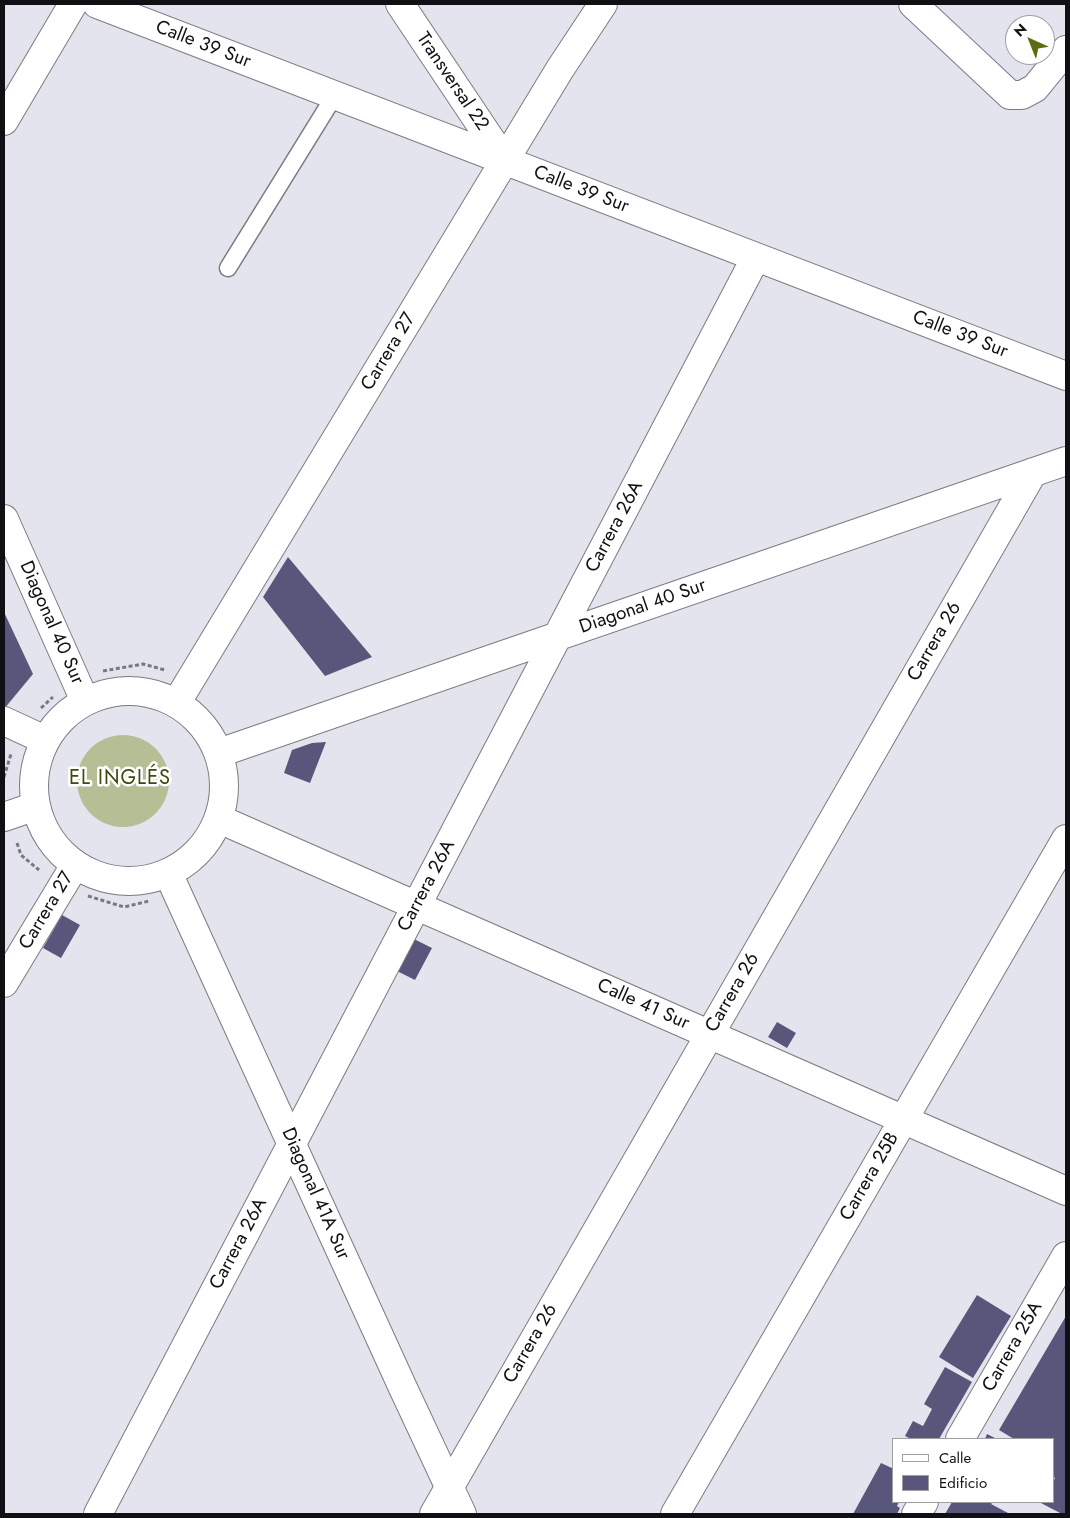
<!DOCTYPE html>
<html>
<head>
<meta charset="utf-8">
<style>
	body { margin:0 }
	#map { position:relative; width:1070px; height:1518px; overflow:hidden; background:#e4e4ee; font-family:Jost,sans-serif }
	canvas { display:block }
	.frame { position:absolute; inset:0; border:5px solid #101014; pointer-events:none }
	.legend { position:absolute; left:892px; top:1438px; width:162px; height:65px; box-sizing:border-box; background:#fff; border:1px solid #9f9fa1; margin:0; padding:6px 9px; list-style:none; font-size:15px; color:#101014 }
	.legend li { display:flex; align-items:center; gap:10px; height:25px }
	.legend b { width:25px; border:1px solid #9f9fa1 }
	.north { position:absolute; left:1005px; top:15px; width:50px; height:50px; box-sizing:border-box; background:#fff; border:1px solid #9f9fa1; border-radius:50%; rotate:316deg; font-size:14px; font-weight:700; line-height:20px; text-align:center; color:#101014 }
	.north::after { content:''; display:block; margin:auto; width:18px; height:22px; background:#5f6b12; clip-path:polygon(50% 0,100% 100%,50% 72%,0 100%) }
</style>
</head>
<body>
<div id="map">
<canvas width="1070" height="1518"></canvas>
<div class="frame"></div>
<ul class="legend">
<li><b style="height:6px;background:#fff"></b>Calle</li>
<li><b style="height:14px;background:#58567b"></b>Edificio</li>
</ul>
<div class="north">N</div>
</div>
<script>
const c = document.querySelector('canvas').getContext('2d');
c.lineJoin = 'round';
function paint(path, color) {
  c.fillStyle = color;
  c.fill(path, 'evenodd');
}
function stroke(path, color, width, dash) {
  c.strokeStyle = color;
  c.lineWidth = width;
  c.lineCap = dash ? 'butt' : 'round';
  c.setLineDash(dash || []);
  c.stroke(path);
}
function write(font, color, halo, rows, align = 'center') {
  c.font = font + ' Jost,sans-serif';
  c.lineWidth = 5;
  c.setLineDash([]);
  c.textBaseline = 'middle';
  c.strokeStyle = halo;
  c.fillStyle = color;
  for (const [text, x, y, turn = 0] of rows) {
    c.save();
    c.translate(x, y);
    c.rotate((+turn || 0) * Math.PI / 180);
    c.textAlign = isNaN(turn) ? turn : align;
    if (halo) c.strokeText(text, 0, 0);
    c.fillText(text, 0, 0);
    c.restore();
  }
}
paint(new Path2D(`
	M77 781a46 46 0 1 1 92 0a46 46 0 1 1-92 0Z`), '#b6be96');
paint(new Path2D(`
	M288,557l84,100 -47,19 -62,-79z
	M4,612l29,62 -29,35z
	M326,742l-16,41 -26,-10 8,-23 20,-7z
	M62,915l18,10 -19,33 -18,-10z
	M412,938l20,10 -17,32 -20,-10z
	M777,1022l19,11 -9,15 -19,-11z
	M977,1295l34,21 -38,62 -34,-21z
	M1066,1316v198h-4l-23,-12h15v-22l1,-2 -1,-1v-38h-40l-15,-9z
	M945,1367l27,15 -33,57h-28l-6,-3 8,-15 10,5 9,-17 -8,-5z
	M987,1434l10,5h-12z
	M881,1463l13,6v33h5l-2,4 3,2 -3,6h-44z
	M952,1502h41l-2,2 17,9 -1,1h-62z`), '#58567b');
const service = new Path2D(`
	M228,268l107,-173`);
const minor = new Path2D(`
	M97,4l969,372
	M400,4l105,157
	M913,4l97,91h12l13,-7 31,-38
	M4,121l69,-117
	M4,721l41,19
	M219,753l847,-292
	M4,817l32,-11
	M219,819l847,372
	M960,1439l106,-183
	M98,1514l658,-1257
	M434,1514l599,-1042
	M675,1514l391,-675
	M916,1514l8,-12`);
const tertiary = new Path2D(`
	M4,519l81,182
	M34 786a95 95 0 1 1 190 0a95 95 0 1 1-190 0Z
	M177,702l383,-633 43,-65
	M168,873l235,515 59,126
	M4,983l71,-118`);
stroke(service, '#7b7b83', 19);
stroke(minor, '#7b7b83', 30);
stroke(tertiary, '#7b7b83', 30);
stroke(new Path2D(`
	M103,671l40,-7 22,6
	M41,708l12,-11
	M4,777l7,-23
	M17,843l4,12 18,15
	M88,896l36,11 25,-6`), '#78787f', 3, [4, 2.5]);
stroke(service, '#fff', 16);
stroke(minor, '#fff', 28);
stroke(tertiary, '#fff', 28);
write('19px', '#101014', '#fff', [
	["Calle 39 Sur",203,45,21],
	["Transversal 22",452,82,56],
	["Calle 39 Sur",581,190,21],
	["Calle 39 Sur",960,335,21],
	["Carrera 27",389,352,-59],
	["Carrera 26A",615,527,-62],
	["Diagonal 40 Sur",643,607,-19],
	["Diagonal 40 Sur",51,623,66],
	["Carrera 26",935,642,-60],
	["Carrera 26A",427,886,-62],
	["Carrera 27",47,911,-59],
	["Carrera 26",733,993,-60],
	["Calle 41 Sur",643,1005,24],
	["Carrera 25B",870,1177,-60],
	["Diagonal 41A Sur",315,1194,66],
	["Carrera 26A",239,1244,-62],
	["Carrera 26",531,1344,-60],
	["Carrera 25A",1013,1347,-60]
]);
c.letterSpacing = '1px';
write('20px', '#41490e', '#fff', [
	["EL INGLÉS",120,779]
]);
c.letterSpacing = '0px';
</script>
</body>
</html>
